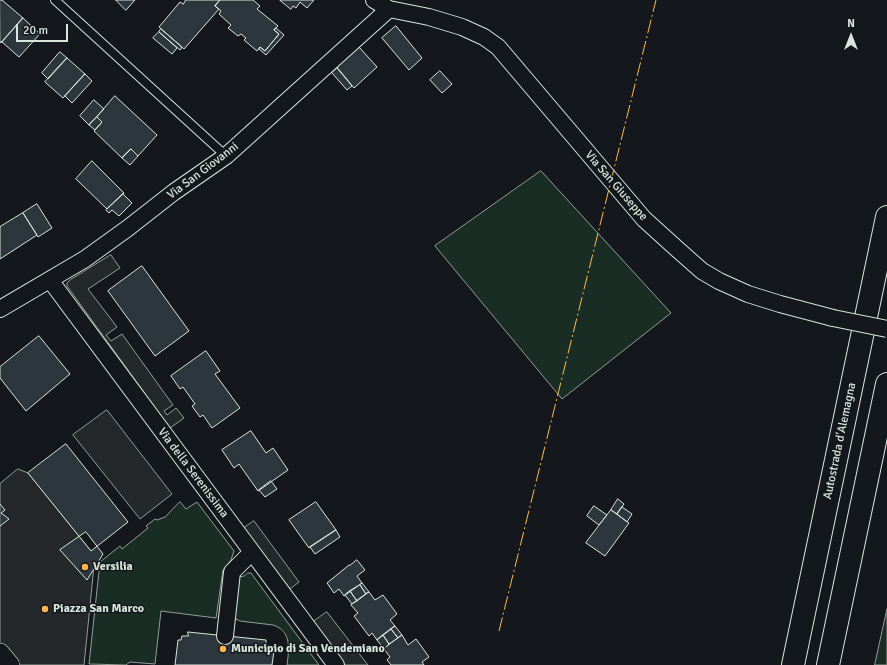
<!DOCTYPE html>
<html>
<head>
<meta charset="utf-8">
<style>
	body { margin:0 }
	#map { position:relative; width:887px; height:665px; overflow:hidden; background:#14181c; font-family:Signika,sans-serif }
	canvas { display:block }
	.north { position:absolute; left:831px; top:16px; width:40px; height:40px; -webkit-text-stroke:3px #14181c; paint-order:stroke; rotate:0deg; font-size:11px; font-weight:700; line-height:16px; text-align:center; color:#d8e6dc }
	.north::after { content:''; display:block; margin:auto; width:14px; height:18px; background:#d8e6dc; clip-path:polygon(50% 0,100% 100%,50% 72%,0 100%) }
	.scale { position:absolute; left:16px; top:24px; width:52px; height:18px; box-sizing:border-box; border:2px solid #d8e6dc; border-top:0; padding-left:5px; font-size:12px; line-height:14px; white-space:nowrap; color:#d8e6dc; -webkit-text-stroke:3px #14181c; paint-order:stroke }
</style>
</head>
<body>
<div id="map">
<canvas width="887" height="665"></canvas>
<div class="north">N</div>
<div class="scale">20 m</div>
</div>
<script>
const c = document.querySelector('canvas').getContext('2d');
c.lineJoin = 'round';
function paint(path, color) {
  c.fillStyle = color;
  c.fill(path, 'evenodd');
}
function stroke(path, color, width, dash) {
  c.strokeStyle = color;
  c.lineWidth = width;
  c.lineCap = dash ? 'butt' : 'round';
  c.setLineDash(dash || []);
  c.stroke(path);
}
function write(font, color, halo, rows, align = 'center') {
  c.font = font + ' Signika,sans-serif';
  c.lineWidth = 3;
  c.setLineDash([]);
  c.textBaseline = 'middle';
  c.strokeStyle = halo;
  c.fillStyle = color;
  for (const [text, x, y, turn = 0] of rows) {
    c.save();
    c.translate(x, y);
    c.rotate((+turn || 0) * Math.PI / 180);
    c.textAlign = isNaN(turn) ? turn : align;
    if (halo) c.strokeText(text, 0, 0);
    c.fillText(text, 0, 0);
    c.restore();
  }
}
const green = new Path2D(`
	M541,171l130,142 -109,86 -127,-153z
	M180,502l6,7 11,-7 37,49 -3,9 -8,10 -7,48 -55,-7 -6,53 -25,-2 -4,3 -37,-1 11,-102 20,-16 2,3 26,-21 -2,-2 9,-7 2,1 8,-3z
	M248,573h3l68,92h-32c2,-16 5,-34 -14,-40l-33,-4 -4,-2 -1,-3 4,-39 5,-1z
	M887,609v56h-12z`);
paint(green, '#1a2d24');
stroke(green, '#939e99', 1);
const parking = new Path2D(`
	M111,255l9,13 -32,21 29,38 -11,8 5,6 11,-7 51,71 -9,6 3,4 9,-7 8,10 -14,10 -103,-142v-3l3,-3z
	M107,410l65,84 -32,25 -67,-84z
	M18,469l10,4 63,78 3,15 -10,99h-74l-10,-12v-169z
	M254,521l45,61 -9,7 -46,-61z
	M327,612l41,53h-23l-32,-43z`);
paint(parking, '#24282b');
stroke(parking, '#939e99', 1);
const building = new Path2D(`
	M0,0h2l21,18 -22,25 -1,-2z
	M116,0h19l-9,10z
	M186,0h34l-5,6 4,3 -35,40 -25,-22 21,-25 3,2z
	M220,0h33l7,6 -3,3 21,17 -4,4 5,4 -14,17 -5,-4 -3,4 -13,-11 2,-2 -5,-4 -3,2 -10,-8 3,-3 -12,-11 2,-3 -6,-5z
	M280,0h34l-7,8 -7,-6 -4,6 -3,-2 -2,3z
	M23,18l17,16 -21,23 -17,-15z
	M396,26l26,32 -13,12 -27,-32z
	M276,28l8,7 -18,20 -7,-6 1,-2 5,4 14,-17 -5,-4z
	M161,29l21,18 -2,3 -21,-18z
	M159,32l18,16 -5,6 -19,-16z
	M359,47l18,20 -23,21 -18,-22z
	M60,52l7,6 -19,21 -6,-6z
	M67,58l18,16 -22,24 -18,-16z
	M337,68l15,18 -5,4 -15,-17z
	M440,71l12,13 -10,9 -12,-13z
	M85,74l7,7 -20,22 -7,-7z
	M115,96l42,39 -19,21 -7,-7 -9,9 -28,-27 8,-9 -5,-5z
	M94,100l10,9 -15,16 -9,-9z
	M97,117l5,5 -7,8 -6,-5z
	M131,149l7,7 -8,9 -8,-7z
	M92,161l32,32 -17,16 -31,-30z
	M123,194l9,9 -13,13 -7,-6 -3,3 -3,-3z
	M37,204l15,24 -14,9 -15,-24z
	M23,213l14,22 -37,24v-32z
	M142,266l47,65 -34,25 -47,-65z
	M39,336l31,38 -44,37 -26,-33v-11z
	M206,351l14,20 -5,3 25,34 -28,20 -9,-13 -3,2 -8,-11 3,-2 -12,-17 -3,2 -9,-13z
	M251,431l15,22 7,-5 15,22 -30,21 -19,-27 -5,4 -12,-18z
	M66,444l62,78 -37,29 -63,-78z
	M271,481l6,8 -12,8 -6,-7z
	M618,499l6,5 -7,10 -6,-4z
	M316,502l20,28 -27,18 -20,-28z
	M0,504l5,6 -4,3 8,6 -9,7z
	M594,506l13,9 -8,10 -12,-9z
	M622,507l10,7 -5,8 -10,-8z
	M611,510l18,13 -24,33 -19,-13z
	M336,530l4,7 -25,17 -5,-7z
	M86,532l17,22 -16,26 -27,-30z
	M357,560l8,10 -8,6 5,7 -18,13 -5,-7 -5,4 -7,-10 22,-18h1z
	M362,583l7,9 -3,2 -6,-9z
	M360,585l6,9 -9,7 -7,-10z
	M350,591l7,10 -5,3 -7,-9z
	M369,592l6,8 8,-5 14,19 -7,6 5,6 -18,14 -5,-7 -3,3 -15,-20 4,-3 -7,-8z
	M395,626l7,9 -4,3 -7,-9z
	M391,629l7,9 -9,6 -6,-9z
	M188,632l78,8v7h4v4h4l-2,14h-97l3,-25h3l1,-4h6z
	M383,635l6,9 -5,5 -7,-9z
	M402,635l6,10 8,-6 13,18 -7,5 2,3h-33l-4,-5 3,-3 -6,-8z`);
paint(building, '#2c363c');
stroke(building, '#d8e6dc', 1);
const service = new Path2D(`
	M55,0l171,156`);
const minor = new Path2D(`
	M374,0l15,9 40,8 33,10 22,10 14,10 146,172 32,29 26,23 17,10 29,13 32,10 53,14
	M50,280l286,385
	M0,309l85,-50 43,-31 46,-36 52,-36 163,-147
	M225,636l7,-64 20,-20`);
const tertiary = new Path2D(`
	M0,653l10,12`);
const motorway = new Path2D(`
	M793,665l94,-448
	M828,665l59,-281`);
stroke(service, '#d8e6dc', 10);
stroke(minor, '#d8e6dc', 18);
stroke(tertiary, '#d8e6dc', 20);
stroke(motorway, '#d8e6dc', 24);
stroke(service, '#14181c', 8);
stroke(minor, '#14181c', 16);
stroke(tertiary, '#14181c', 19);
stroke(motorway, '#14181c', 22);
const minorBridge = new Path2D(`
	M833,318l54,11`);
stroke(minorBridge, '#d8e6dc', 18, []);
stroke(minorBridge, '#14181c', 16);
stroke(new Path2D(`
	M499,631l157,-631`), '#ffb74d', 1, [14, 3, 2, 3]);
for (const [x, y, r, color] of [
	[85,567,4,"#ffb74d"],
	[45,609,4,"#ffb74d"],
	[223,649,4,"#ffb74d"]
]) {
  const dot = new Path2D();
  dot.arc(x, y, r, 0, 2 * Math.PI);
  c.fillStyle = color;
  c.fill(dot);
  stroke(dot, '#14181c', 1.5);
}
write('12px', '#d8e6dc', '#14181c', [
	["Via San Giovanni",203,171,-37],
	["Via San Giuseppe",616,186,49],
	["Autostrada d'Alemagna",840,441,-78],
	["Via della Serenissima",193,473,53]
]);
write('bold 12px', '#d8e6dc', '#14181c', [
	["Versilia",93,567],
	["Piazza San Marco",53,609],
	["Municipio di San Vendemiano",231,649]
], 'left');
</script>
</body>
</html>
